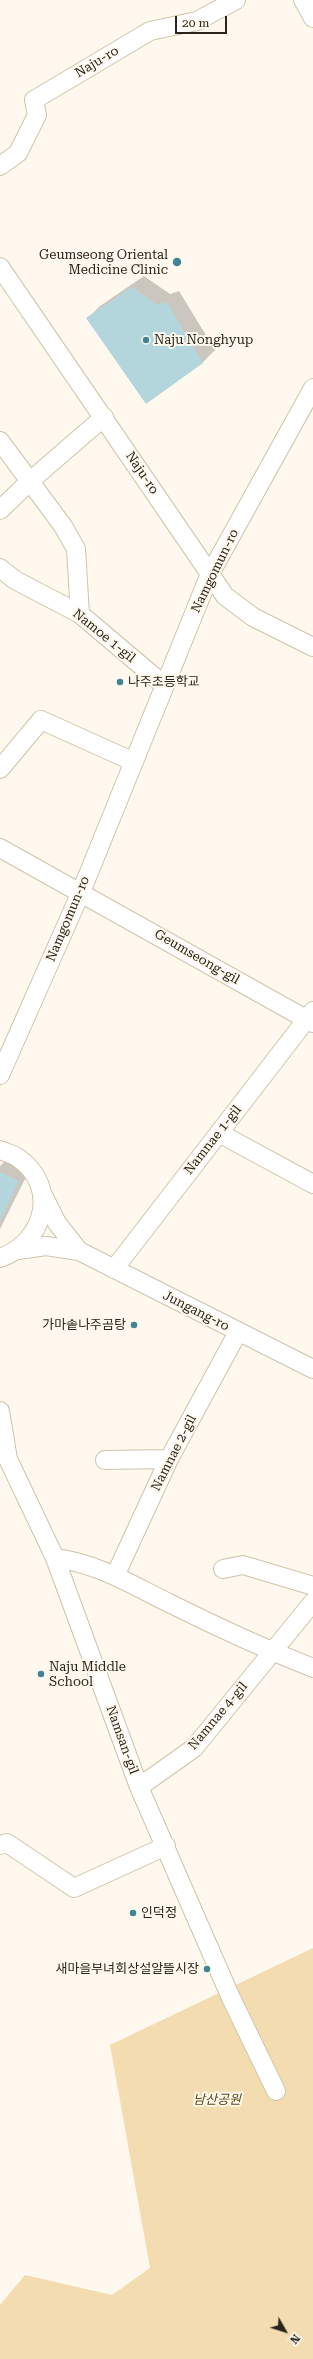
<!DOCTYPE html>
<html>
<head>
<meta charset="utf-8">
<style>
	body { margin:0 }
	#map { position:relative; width:313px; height:2359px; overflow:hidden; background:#fef8ee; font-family:"Roboto Serif",serif }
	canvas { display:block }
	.north { position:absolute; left:265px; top:2311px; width:40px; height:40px; -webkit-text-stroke:3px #fef8ee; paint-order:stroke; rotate:129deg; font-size:11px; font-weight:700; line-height:16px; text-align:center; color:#2b261c }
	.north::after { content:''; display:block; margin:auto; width:14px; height:18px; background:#2b261c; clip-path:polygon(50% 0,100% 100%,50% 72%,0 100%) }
	.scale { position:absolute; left:175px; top:16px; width:52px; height:18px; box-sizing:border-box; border:2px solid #2b261c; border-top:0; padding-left:5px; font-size:12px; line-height:14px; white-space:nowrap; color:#2b261c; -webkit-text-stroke:3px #fef8ee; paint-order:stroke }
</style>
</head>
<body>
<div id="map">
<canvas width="313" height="2359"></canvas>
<div class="north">N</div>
<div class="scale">20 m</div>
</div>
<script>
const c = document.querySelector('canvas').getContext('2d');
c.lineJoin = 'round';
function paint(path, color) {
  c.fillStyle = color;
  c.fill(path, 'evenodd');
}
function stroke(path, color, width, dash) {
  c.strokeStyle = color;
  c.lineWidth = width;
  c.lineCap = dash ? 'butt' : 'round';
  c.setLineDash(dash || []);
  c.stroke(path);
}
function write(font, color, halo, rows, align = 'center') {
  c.font = font + ' "Roboto Serif","Noto Sans KR",serif';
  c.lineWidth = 4;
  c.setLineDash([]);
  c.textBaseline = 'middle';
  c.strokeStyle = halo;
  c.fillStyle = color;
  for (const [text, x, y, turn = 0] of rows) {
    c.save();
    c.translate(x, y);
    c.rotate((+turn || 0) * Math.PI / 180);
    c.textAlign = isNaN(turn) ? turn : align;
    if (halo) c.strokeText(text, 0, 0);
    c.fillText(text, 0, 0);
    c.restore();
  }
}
paint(new Path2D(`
	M313,1948v411h-313v-54l25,-30 87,20 38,-27 -40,-223z`), '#f3dcb0');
paint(new Path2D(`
	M144,276l26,18 9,-3 36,59 -12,12 -57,41 -58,-85 12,-12z
	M6,1160l23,11 -29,58v-63z`), '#0003');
paint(new Path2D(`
	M132,287l25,18 10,-3 36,61 -57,41 -60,-86z
	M0,1172l19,9 -19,40z`), '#b3d5dc');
const minor = new Path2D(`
	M303,0l10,18
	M0,166l18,-13 19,-38 -3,-15 116,-69 47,-10 39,-21
	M0,267l225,329 28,21 60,30
	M0,441l63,85 13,23 4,65
	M0,510l29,-28 75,-65
	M0,568l15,12 65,34 84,71
	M0,769l41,-49 91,41
	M0,848l313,175
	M0,1075l81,-183 129,-318 103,-186
	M219,1133l94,51
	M0,1150c5,2 12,4 17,7 43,29 28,85 -17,101
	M18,1250l28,-4 33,5 -22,-28 -14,-28
	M79,1251l234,118
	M114,1269l199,-258
	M0,1411l8,48 47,99 84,229 92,211 45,93
	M105,1460l64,-1
	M55,1558c42,5 79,28 116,46 46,23 94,45 142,64
	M223,1569l20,-4 70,21
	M115,1576l54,-117 69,-127
	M139,1787l55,-39 119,-146
	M0,1845l7,-2 67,45 92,-42`);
stroke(minor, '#d0c3aa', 20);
stroke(minor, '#fff', 18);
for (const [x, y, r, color] of [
	[177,262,5,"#418594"],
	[146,340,4,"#418594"],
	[120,682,4,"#418594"],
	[134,1325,4,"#418594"],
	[41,1674,4,"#418594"],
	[133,1913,4,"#418594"],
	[207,1969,4,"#418594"]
]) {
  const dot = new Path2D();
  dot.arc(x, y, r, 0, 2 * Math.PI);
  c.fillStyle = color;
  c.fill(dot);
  stroke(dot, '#fef8ee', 1.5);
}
write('13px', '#2b261c', '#fef8ee', [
	["Naju-ro",97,62,-31],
	["Naju-ro",142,473,56],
	["Namgomun-ro",215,571,-64],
	["Namoe 1-gil",104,636,39],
	["Namgomun-ro",68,919,-67],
	["Geumseong-gil",197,957,30],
	["Namnae 1-gil",213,1140,-52],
	["Jungang-ro",196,1311,27],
	["Namnae 2-gil",174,1453,-63],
	["Namnae 4-gil",218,1716,-50],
	["Namsan-gil",122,1740,70]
]);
write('13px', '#2b261c', '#fef8ee', [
	["Geumseong Oriental",168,255,"right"],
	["Medicine Clinic",168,270,"right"],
	["Naju Nonghyup",154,340],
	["나주초등학교",128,682],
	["가마솥나주곰탕",126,1325,"right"],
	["Naju Middle",49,1667],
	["School",49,1682],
	["인덕정",141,1913],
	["새마을부녀회상설알뜰시장",199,1969,"right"]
], 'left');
write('italic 13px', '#604710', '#fef8ee', [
	["남산공원",217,2100]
]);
</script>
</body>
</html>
